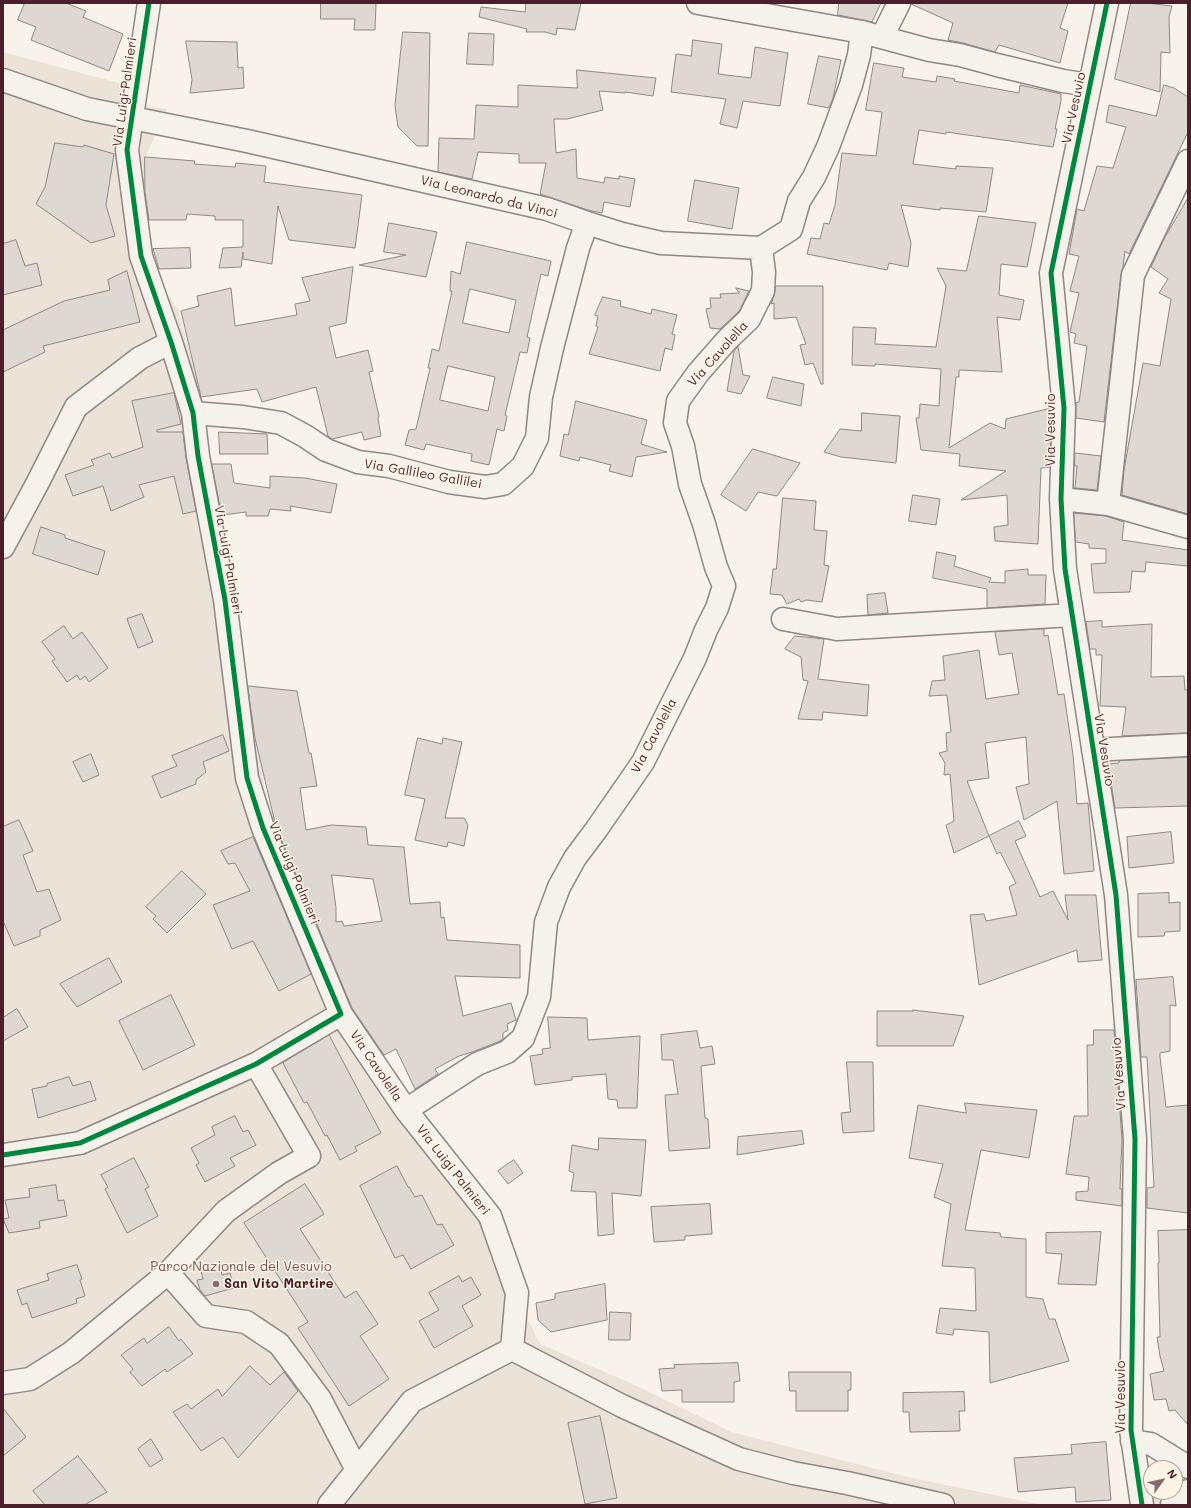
<!DOCTYPE html>
<html>
<head>
<meta charset="utf-8">
<style>
	body { margin:0 }
	#map { position:relative; width:1191px; height:1508px; overflow:hidden; background:#f7f3ea; font-family:Mali,sans-serif }
	canvas { display:block }
	.frame { position:absolute; inset:0; border:4px solid #4a1f2b; pointer-events:none }
	.north { position:absolute; left:1143px; top:1460px; width:40px; height:40px; box-sizing:border-box; background:#fcf5e5; border:1px solid #b59f9b; border-radius:50%; rotate:57deg; font-size:11px; font-weight:700; line-height:16px; text-align:center; color:#4a1f2b }
	.north::after { content:''; display:block; margin:auto; width:14px; height:18px; background:#87696e; clip-path:polygon(50% 0,100% 100%,50% 72%,0 100%) }
</style>
</head>
<body>
<div id="map">
<canvas width="1191" height="1508"></canvas>
<div class="frame"></div>
<div class="north">N</div>
</div>
<script>
const c = document.querySelector('canvas').getContext('2d');
c.lineJoin = 'round';
function paint(path, color) {
  c.fillStyle = color;
  c.fill(path, 'evenodd');
}
function stroke(path, color, width, dash) {
  c.strokeStyle = color;
  c.lineWidth = width;
  c.lineCap = dash ? 'butt' : 'round';
  c.setLineDash(dash || []);
  c.stroke(path);
}
function write(font, color, halo, rows, align = 'center') {
  c.font = font + ' Mali,sans-serif';
  c.lineWidth = 3;
  c.setLineDash([]);
  c.textBaseline = 'middle';
  c.strokeStyle = halo;
  c.fillStyle = color;
  for (const [text, x, y, turn = 0] of rows) {
    c.save();
    c.translate(x, y);
    c.rotate((+turn || 0) * Math.PI / 180);
    c.textAlign = isNaN(turn) ? turn : align;
    if (halo) c.strokeText(text, 0, 0);
    c.fillText(text, 0, 0);
    c.restore();
  }
}
paint(new Path2D(`
	M3,52l134,36 3,18 27,3 -22,49v32l2,61 14,35 17,23 25,91v65l39,220 20,86 8,55 83,189 56,82 38,44 41,64 34,71 4,40 14,28 97,42 94,46 181,46 131,27h-1040z
	M1188,1472v33h-63l26,-13h24v-13z`), '#ebe2d8');
const building = new Path2D(`
	M25,3h41l20,8 -3,6 40,17 -14,37 -78,-31 5,-13 -18,-7z
	M321,3h55l-1,27h-21l1,-11h-34z
	M526,3h55l-6,27 -18,-2 -1,7 -11,-3h-19l1,-3 -48,-12 2,-10 44,5z
	M839,3h42l-9,19 -34,-7z
	M911,3h157l-8,25 8,3 -8,32 -61,-18 -4,7 -32,-9 -15,-3 5,-17 -42,-19z
	M1131,3h15l26,3 -3,11 1,36 -9,-1 -1,40 -45,-13z
	M403,32l27,1 -2,113h-11l-19,-19 -3,-21z
	M469,33l25,1 -1,31 -26,-1z
	M693,40l29,4 -4,30 33,4 4,-31 33,6 -8,53 -37,-5 -6,27 -17,-4 6,-25 -55,-7 5,-38 15,2z
	M186,41l51,1 1,26 5,-1 1,21 -54,5 2,-13z
	M819,56l22,4 -8,38 -4,10 -21,-4z
	M874,63l30,5 -2,9 34,5 1,-6 18,3 -1,2 65,12 1,-8 41,9v7l-6,28h2l-4,18 -107,-15v2l-27,-4 -6,34 43,5v-3l37,2 -7,44 -46,-4v2l-39,-5 10,38 -3,24 -19,-4 -2,7 -80,-16 4,-16 9,1 4,-16 5,1 6,-19 7,-52 34,3 6,-44 -16,-2z
	M577,70l79,8 -3,18 -28,-4v1l-26,-2 4,19 -36,9h-13l2,34 20,-4 1,29 27,5 1,-6 14,2v-3l16,3 -5,28 -26,-5 -2,11 -14,-3 -48,-16 6,-31h-27v-9l-41,-2 -6,27 -34,-7 1,-34 35,1 2,-34 42,2v-22l59,3z
	M1164,85l10,3 14,9v35l-59,122 -4,-3 -2,16 -2,7 -17,148 -28,-4v-15l3,-1 8,-56 -13,-3 2,-9 -6,-2 9,-39 -9,-2 9,-35 -10,-2 8,-45 7,2 13,-45 16,2 13,-41 -20,-5 3,-17 47,11z
	M55,143l28,4 1,-2 30,9 -8,51 9,31 -24,7 -55,-39 9,-17z
	M145,157l50,4 -1,3 41,3 1,-4 30,3 -2,16 98,13 -7,53 -66,-8 -11,-34 -6,58 -29,-5v-7l-2,15 -22,1 4,-20 20,-1v-27h-28v-4l-28,-2 -1,6h-37l-4,-28z
	M695,180l44,8 -7,41 -44,-8z
	M1188,198v316l-66,-19 2,-25 19,-107 17,3 11,-67 -12,-6 9,-14 -17,-12 13,-28z
	M979,216l57,7 -9,44 -26,-3 -2,31 25,5 -4,20 -23,-3 5,55 -43,-2v7h-3l-7,71 41,-25 15,6 1,-10 45,-11 -1,59 -9,1 -3,76 -43,-3 -1,-14 14,-2 -1,-30 -46,5 45,-29 -47,-5 1,-12 -39,-4 -5,-32h3l1,-14 19,2 2,-37 -66,-5v2l-23,-1 1,-38 23,1 -1,16 61,3 10,-61 -9,-18 29,3z
	M389,223l48,9 -11,45 -67,-12 47,-10 -22,-3z
	M16,240l9,26 12,-3 5,22 -39,10v-51z
	M467,242l84,19 -3,15 -7,-2 -14,63 3,1 -3,15 -7,-1 -15,63 2,1 -3,15 -7,-2 -8,36 -18,-4 1,-7 -46,-10 -2,6 -19,-5 4,-15 7,-1 14,-61h-2l4,-19 7,2 13,-60h-2l1,-20 9,3zM470,289l46,11 -7,33 -46,-10zM448,366l47,11 -7,34 -48,-11z
	M190,248l1,20 -32,1 -6,-20z
	M353,267l-7,56 -17,4 7,31 32,-8 5,21 -4,1 10,44 -1,3 3,17 -17,4 -2,-8 -30,7 -4,-3 -12,-49 -54,15 -5,-13 -56,8 -20,-86 18,-5 -2,-10 34,-8 4,38 62,-11 -2,-11 15,-3 -8,-23z
	M127,271l13,51 -97,24 2,6 -42,20v-42l61,-29 46,-11 -2,-10z
	M776,286h47v98h-2l-8,-21 -8,2 -5,-20 6,-1 -10,-27 -22,2v-16l-3,1 3,-8z
	M736,288l13,3 -10,20 -19,18 -10,-1 -4,-19 5,-1 -1,-10h11l-1,-4 19,-1z
	M603,297l18,4 -1,5 31,8 1,-5 25,6 -5,19 3,1 -3,15 -7,-2 -5,23 -71,-17 9,-27 -2,-1 2,-10 -3,-1z
	M738,347l5,28 7,1 -9,18 -14,-3 7,-40z
	M773,377l31,7 -3,22 -34,-8z
	M174,393l7,31 -24,6v2h26l3,26 10,53 -13,3 -9,-38 -35,9 5,12 -33,14 -8,-25 -30,10 -8,-21 29,-10 -3,-5 19,-7 2,5 31,-11 -11,-46z
	M576,401l71,19 -6,24 26,8 -31,5 -4,20 -23,-6 2,-6 -31,-8 -1,4 -19,-5 4,-22 4,1z
	M862,413l38,3 -4,47 -55,-6 -17,-5 16,-23 21,2z
	M219,432l48,2 1,20h-48z
	M753,449l47,14 -23,33 -19,-4 -12,19 -25,-16z
	M1075,453l26,3 -4,34 -22,-2 2,-22h-2z
	M212,464h19l3,19 36,5v-12l35,2 32,6 -6,29 -41,-7 1,5 -21,-2 -2,7h-22v-4l-24,3z
	M913,495l27,4 -4,26 -27,-4z
	M783,498l33,3 -2,29 13,1 -3,34 5,1 -7,36 -16,-2 -5,2 -2,-3 -12,5 -5,-9 -12,-1 3,-25h3z
	M1074,513l32,3 18,6 -2,18 66,10v16l-42,-4 -1,10 -13,-1 -2,21 -36,1 -3,-29 15,-1v-14l-17,-1v-4l-13,-2z
	M41,527l24,8v3l40,13 -7,24 -65,-21z
	M937,552l19,4 -2,10 37,12 -2,4 16,1v-12l23,-2v6h18l-1,29 -58,4v-19l-54,-11z
	M885,593l3,20 -20,2 -1,-20z
	M142,614l11,28 -15,6 -11,-29z
	M1102,621v6l50,-3 -1,53 33,-1 1,14h3v43l-66,3 4,-29 -26,-1 2,-51h-6v-6h-6l-4,-27z
	M64,626l9,13 9,-7 26,36 -19,14 -4,-6 -5,4 -3,-5 -10,7 -15,-21 3,-2 -13,-17z
	M1044,629v7l4,-1 10,60 6,-1 9,61 4,49 11,-1 6,68 -30,3 -7,-73 -33,19 -8,-33 13,-3 -3,-47 -41,6 4,35 -22,3 22,55 -35,17 -8,-28 8,-4 -4,-47 -6,1 1,-12 -6,-10 8,-2 -1,-18 5,-1 -4,-37 -18,1 3,-15 13,-1 -2,-24 36,-6 7,49 33,-5 -7,-41 -13,2 -4,-23z
	M795,636l29,3 -6,40 51,6 -2,31 -44,-4 -1,8 -24,-1 10,-38 -5,-1 -2,-23 -16,-8z
	M248,686l49,5 12,62h2l6,33 -17,2 6,42 25,-5 35,2 2,18 36,2 6,57 30,-2 1,16 3,-1 3,23 73,5v33l-65,-2 8,40 48,-13 5,17 -9,4 1,6 -5,3v6l-3,2 -25,10 -16,5 -24,13 3,5 -23,15 -19,-40 -12,6 -32,-47 -76,-181 -21,-89zM332,875l41,4 9,42 -38,5 -2,-5 -6,1v-14z
	M223,735l6,16 -26,11 3,10 -10,8v4l-35,14 -9,-22 25,-10 -5,-10z
	M418,738l24,6 1,-6 19,4 -17,76h19l4,7 -4,21 -16,-4 -1,5 -32,-7 10,-41 -20,-4z
	M91,754l8,21 -16,7 -10,-20z
	M1186,757h2v49l-73,2 -7,-44 11,-1v-2z
	M19,820l14,31 -10,4 14,37 12,-3 12,31 -21,10v6l-26,10 -11,-25v-94z
	M1019,821l7,15 -11,5 25,56 13,-6 15,29 -3,-25h31l6,65 -24,2 -1,-12 -98,35 -9,-70 14,-1 2,7 31,-6 -8,-28 7,-4 -16,-31 -3,2 -8,-18z
	M1171,832l3,31 -45,5 -2,-31z
	M253,837l58,137 -32,17 -26,-50 -21,8 -19,-44 37,-14 -15,-28 -7,1 -7,-13z
	M182,871l24,23 -39,39 -14,-14 3,-3 -10,-9z
	M1169,893v10l11,-1v29l-15,1 -1,4 -26,1v-43z
	M109,958l13,24 -45,25 -17,-23z
	M1173,977l3,29 -6,-1v46l-10,2v4l6,50 22,-2v108l-41,-5v-20l7,-1 -7,-130h-6l-5,-77z
	M171,995l24,50 -52,25 -24,-49z
	M17,1009l11,18 -25,14v-23z
	M913,1010l51,6 -11,30h-76v-35h36z
	M548,1017l39,1 1,22 52,-4 -3,72h-19l-1,-8 -9,-1 -2,-25 -34,3v3l-37,5 -5,-29 13,-2 -1,-5 8,-1z
	M1094,1030h20l8,109 -2,50h2v17l-46,-6v-8l12,-1 1,-14 -23,-3 8,-58h14l-1,-71h6z
	M697,1031l3,17 12,-2 3,18 -14,2 4,52 3,1 2,29 -41,3 -4,-56 13,-1 -5,-34h-11l-1,-25z
	M329,1035l52,98 -26,14 2,4 -17,9 -13,-25 -2,1 -18,-34 -3,1 -21,-40z
	M847,1062h26l1,69 -31,2 -2,-20 9,-1z
	M69,1077l4,9 17,-5 6,19 -58,18 -6,-29 15,-3v-2z
	M965,1103l72,7 -8,48 -48,-8 -16,80 35,3 1,4 25,2v58l17,2 6,20h6l14,42 -79,22 -1,-51 -35,-3 -1,6 -17,-2 4,-25 36,3 -1,-43 -33,-2 9,-62 -17,-7 9,-33 -34,-6 9,-53 48,8z
	M235,1116l8,16 5,-2 8,15 -26,13 5,8 -30,16 -9,-17 3,-2 -8,-15 24,-13 -3,-8z
	M802,1131l2,13 -67,11 1,-18z
	M599,1138l47,2 -5,56 -29,-3 2,41 -16,2 -2,-44 -25,-1 3,-18 -5,-2 3,-26 26,5z
	M134,1158l15,29 -4,2 13,27 -31,17 -22,-44 3,-2 -7,-12z
	M514,1160l9,13 -15,11 -10,-13z
	M397,1166l11,21h1l6,10 7,-2 15,30 5,-1 12,21 -43,24 -8,-14 -8,3 -35,-72z
	M305,1184l19,30 -24,15 45,69 11,-7 22,33 -18,12 29,43 -40,27 -51,-78 10,-6 -64,-99z
	M56,1185l2,16 6,-1 3,16 -28,5 1,7 -31,5 -6,-14 6,-1 -4,-18 25,-3 -1,-8z
	M710,1204l2,30 -27,2v4l-31,2 -3,-35z
	M1188,1230v195l-13,-15 -6,1 -3,-12 -12,1 -4,-26 14,-3 -4,-15 -3,-19h3l-2,-74h1l-1,-32z
	M1101,1232l-5,53 -38,-1 4,-30 -16,-1v-20z
	M77,1265l5,14 -2,1 5,16 -9,3 1,4 -45,15 -5,-15 -5,2 -5,-15 32,-10 -2,-6z
	M220,1266l2,9 8,-2 4,15 -29,8 -5,-6 -3,-10 6,-1 -2,-8z
	M459,1276l3,6 9,-5 10,18 -19,11 11,20 -39,22 -15,-27 20,-11 -10,-17z
	M605,1284l2,36 -56,12 -13,-12 -2,-17 19,-4v-5z
	M610,1312l21,1 -1,27h-21z
	M169,1327l10,14 2,-2 12,15 -26,18 -2,-3 -23,17 -12,-14 3,-3 -12,-14 23,-17 3,5z
	M738,1363l2,18 -6,1v20h-52v-12l-20,1 -3,-22 16,-1 -1,-3z
	M250,1366l20,19 14,-13 14,19 -60,67 -15,-21 -22,14 -28,-39 14,-8 4,5 27,-20 4,7z
	M789,1372h62v18h-3v21h-52v-20h-6z
	M964,1392l1,19h-6l1,20 -50,1 -1,-20h-6v-19z
	M3,1408l23,29 -23,19z
	M600,1416l17,82 -32,6 -17,-81z
	M151,1439l12,20 -13,8 -12,-18z
	M1106,1442l5,58 -35,2 -1,-15 -57,5 -4,-34 58,-4 -1,-9z
	M78,1456l29,36 -23,13h-39l-12,-14z`);
paint(building, '#ddd8d2');
stroke(building, '#908684', 1);
const minor = new Path2D(`
	M698,3l164,29 67,18 31,5 37,10 66,16 27,4
	M1107,3l-56,270 13,135 -3,91 4,70 51,326 19,244 -4,291 11,75
	M882,37l17,-34
	M3,80l84,29 160,32 300,68 40,14 35,11 39,9 100,5 30,-19 8,-28 15,-24 14,-30 23,-62 8,-30 3,-23
	M193,413l50,4 38,6 24,13 21,14 32,12 31,4 60,16 36,5 18,-3 20,-18 14,-28 4,-41 11,-49 26,-100 9,-25
	M1061,499l47,5 25,-229 55,-114
	M1108,504l80,23
	M3,547l34,-63 39,-77 64,-49 31,-16
	M783,619l54,10 235,-14
	M1093,750l92,-5
	M341,1014l65,96 71,-46 30,-12 16,-14 16,-41 7,-75 13,-35 16,-29 21,-28 47,-68 52,-104 11,-28 11,-22 7,-22 -8,-19 -12,-43 -14,-40 -7,-38 -8,-23 3,-22 20,-28 29,-33 22,-21 14,-28 1,-19 -3,-24
	M406,1110l84,106 27,77 -5,56
	M3,1155l77,-12 176,-79 85,-50 -78,-186 -16,-50 -22,-178 -27,-144 -5,-43 -22,-71 -30,-86 -14,-106 22,-147
	M168,1273l38,43 40,6 33,22 41,55 37,71
	M3,1383l27,-4 41,-26 97,-80 58,-62 53,-38 30,-17 -53,-92
	M1132,1441l19,3 37,23
	M329,1505l83,-104 100,-52 110,57 117,53 54,14 54,10 96,22
	M1172,1505l16,-14`);
stroke(minor, '#908684', 25);
stroke(minor, '#f5f2ec', 22);
stroke(new Path2D(`
	M1107,3l-56,270 13,135 -3,91 4,70 51,326 19,244 -4,291 11,75
	M3,1155l77,-12 176,-79 85,-50 -78,-186 -16,-50 -22,-178 -27,-144 -5,-43 -22,-71 -30,-86 -14,-106 22,-147`), '#00873e', 5);
for (const [x, y, r, color] of [
	[216,1284,4,"#87696e"]
]) {
  const dot = new Path2D();
  dot.arc(x, y, r, 0, 2 * Math.PI);
  c.fillStyle = color;
  c.fill(dot);
  stroke(dot, '#fcf5e5', 1.5);
}
write('13px', '#4a1f2b', '#fcf5e5', [
	["Via Luigi Palmieri",125,92,-82],
	["Via Vesuvio",1074,108,-78],
	["Via Leonardo da Vinci",489,197,14],
	["Via Cavolella",718,354,-48],
	["Via Vesuvio",1051,430,-90],
	["Via Gallileo Gallilei",423,474,10],
	["Via Luigi Palmieri",228,560,80],
	["Via Cavolella",654,736,-62],
	["Via Vesuvio",1104,750,81],
	["Via Luigi Palmieri",294,873,67],
	["Via Cavolella",376,1066,56],
	["Via Vesuvio",1119,1074,-94],
	["Via Luigi Palmieri",453,1170,52],
	["Via Vesuvio",1121,1397,-90]
]);
write('13px', '#704c53', '#fcf5e5', [
	["Parco Nazionale del Vesuvio",241,1267]
]);
write('bold 13px', '#4a1f2b', '#fcf5e5', [
	["San Vito Martire",224,1284]
], 'left');
</script>
</body>
</html>
